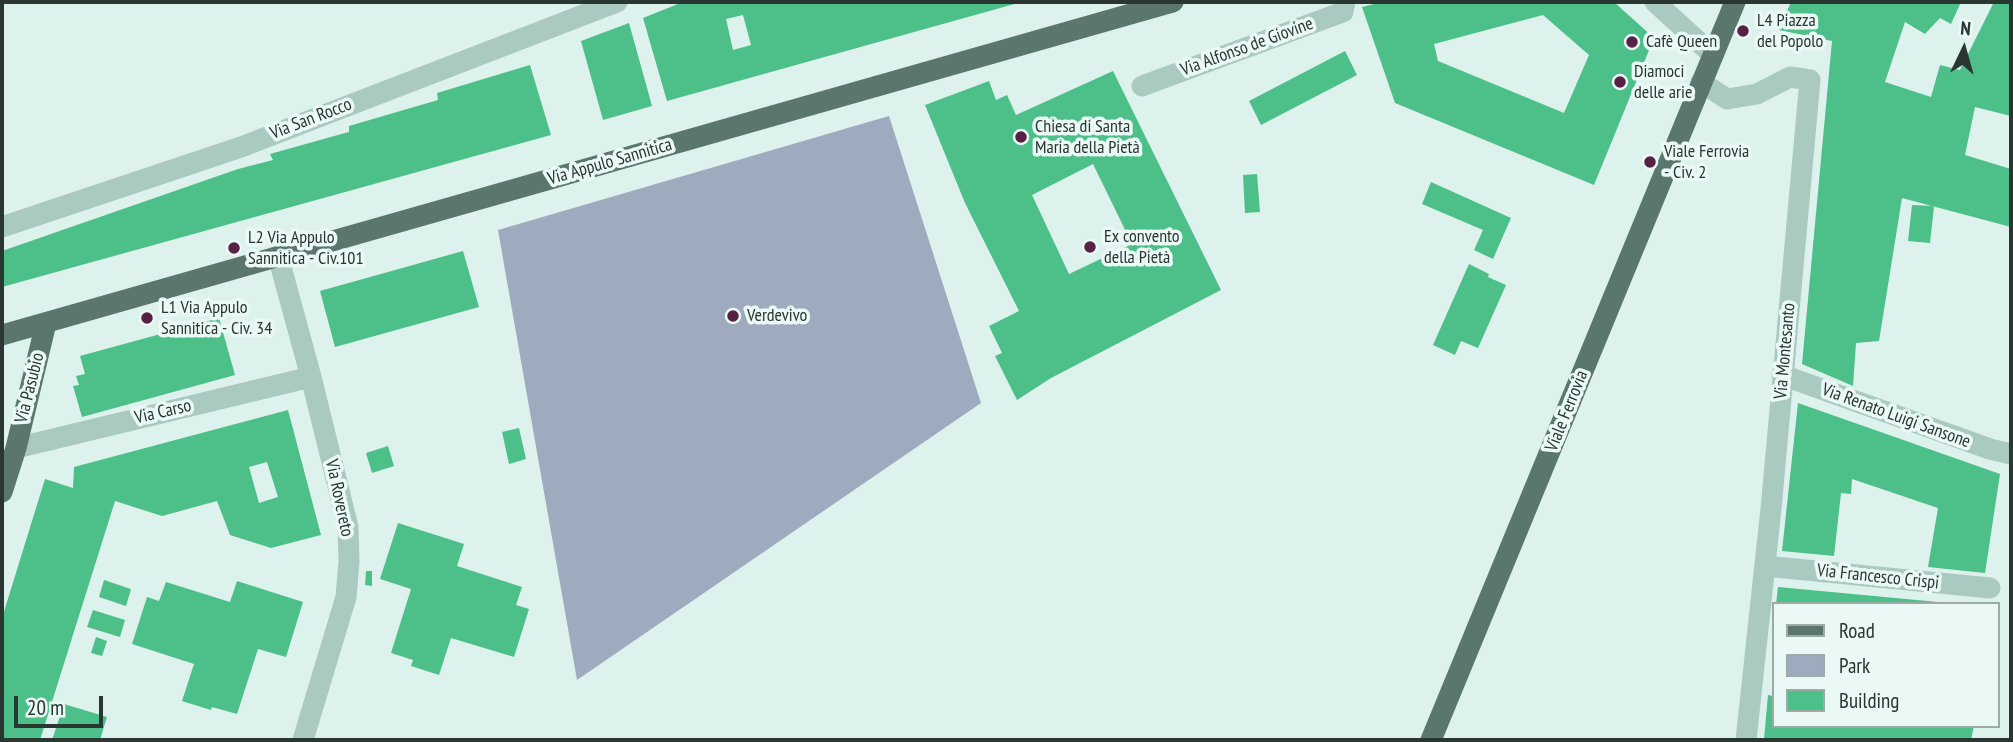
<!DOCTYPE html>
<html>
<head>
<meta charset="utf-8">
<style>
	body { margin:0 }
	#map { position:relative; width:2013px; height:742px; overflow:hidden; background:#ddf1ed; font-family:"PT Sans Narrow",sans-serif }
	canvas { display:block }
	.frame { position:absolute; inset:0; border:4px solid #293631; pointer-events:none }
	.legend { position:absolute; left:1772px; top:602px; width:228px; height:126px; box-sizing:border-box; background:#eaf9f6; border:2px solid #9daba7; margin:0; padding:9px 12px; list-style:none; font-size:21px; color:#293631 }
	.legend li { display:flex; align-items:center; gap:14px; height:35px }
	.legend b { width:35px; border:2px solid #9daba7 }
	.north { position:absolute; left:1929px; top:14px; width:70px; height:70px; -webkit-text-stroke:5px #eaf9f6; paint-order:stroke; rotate:5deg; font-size:19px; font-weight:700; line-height:28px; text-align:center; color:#293631 }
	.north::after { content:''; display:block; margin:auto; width:24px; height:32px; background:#293631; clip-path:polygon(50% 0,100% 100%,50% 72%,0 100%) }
	.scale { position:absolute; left:14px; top:696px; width:89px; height:32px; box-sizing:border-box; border:4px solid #293631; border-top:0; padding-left:9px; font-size:21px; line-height:24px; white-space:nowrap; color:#293631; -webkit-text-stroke:5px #eaf9f6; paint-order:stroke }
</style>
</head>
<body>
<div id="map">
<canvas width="2013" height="742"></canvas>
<div class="frame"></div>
<ul class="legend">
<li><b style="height:9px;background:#5b776d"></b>Road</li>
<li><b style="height:19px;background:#9eabbf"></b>Park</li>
<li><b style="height:19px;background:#4dbf89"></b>Building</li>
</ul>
<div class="north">N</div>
<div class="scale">20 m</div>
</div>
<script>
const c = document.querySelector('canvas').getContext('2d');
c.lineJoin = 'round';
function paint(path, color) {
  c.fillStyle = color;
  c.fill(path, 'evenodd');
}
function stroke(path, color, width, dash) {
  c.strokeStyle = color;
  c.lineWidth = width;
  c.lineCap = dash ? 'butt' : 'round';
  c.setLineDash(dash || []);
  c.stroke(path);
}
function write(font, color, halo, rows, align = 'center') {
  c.font = font + ' "PT Sans Narrow",sans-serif';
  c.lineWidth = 7;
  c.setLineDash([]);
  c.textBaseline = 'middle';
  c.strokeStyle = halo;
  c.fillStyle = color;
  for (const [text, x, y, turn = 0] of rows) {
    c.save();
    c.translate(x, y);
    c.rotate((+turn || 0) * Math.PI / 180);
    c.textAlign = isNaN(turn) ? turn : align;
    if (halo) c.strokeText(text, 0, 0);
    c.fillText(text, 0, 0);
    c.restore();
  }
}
paint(new Path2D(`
	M889,116l92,287 -404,277 -79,-450z`), '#9eabbf');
paint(new Path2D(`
	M683,2h335v1l-351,98 -24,-83zM743,15l8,30 -18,5 -7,-31z
	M1382,2h232l40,36 -60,147 -199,-82 -33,-96zM1543,15l46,40 -25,58 -126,-52 -4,-17z
	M1791,2h170l-10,22 -11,-6 -15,16 -20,-12 -20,60 46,15 9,-32 20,5 34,-68h17v114l-36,-9 -10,48 46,14v58l-109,-29 -23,143 -23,2 -3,43 -51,-22 30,-323 -53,-11z
	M629,23l23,83 -49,14 -22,-79z
	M1345,51l12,24 -96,50 -12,-24z
	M530,65l21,70 -549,152v-36l236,-82 35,-9 -3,-6 75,-21 4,-1v-6l89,-26 -1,-7z
	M1113,71l108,219 -170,88 -34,22 -22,-44 7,-3 -13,-27 30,-15 -54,-108 -40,-98 64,-24 7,19 11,-5 9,20zM1093,164l39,80 -63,30 -37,-79z
	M1257,174l3,38 -15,1 -2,-38z
	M1431,182l80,36 -18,41 -19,-9 9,-20 -61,-26z
	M1912,205l22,1 -4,37 -22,-2z
	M463,251l16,56 -144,40 -15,-56z
	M1469,264l20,10 -1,3 18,8 -28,63 -17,-7 -6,14 -22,-10z
	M219,318l16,57 -153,42 -9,-31 6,-1 -3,-9 9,-2 -5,-18z
	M1798,403l202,71 -15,99 -57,-6 10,-59 -86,-29 -1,15 -10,-1 -7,63 -52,-5z
	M288,410l33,125 -50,13 -41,-13 -13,-34 -55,15 -47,-15 -75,239h-38v-122l43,-139 28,9 1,-21zM267,462l11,35 -19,6 -10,-36z
	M519,428l7,31 -17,5 -7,-32z
	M388,446l6,20 -22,7 -6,-20z
	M398,523l66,21 -7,22 65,21 -6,18 13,4 -15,48 -63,-19 -12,37 -28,-9 2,-6 -22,-7 20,-64 -31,-10z
	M366,571h6v15l-7,-1z
	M104,580l27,9 -5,17 -27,-9z
	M237,581l66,21 -17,55 -28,-8 -21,65 -25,-7 -1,3 -29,-9 12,-37 -62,-20 15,-47 12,4 7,-19 64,20z
	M1778,587l160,15v2h-162z
	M93,610l32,10 -5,17 -33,-10z
	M96,637l11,4 -5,15 -11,-3z
	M1768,695l5,1v30h201l-3,14 -207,-1z
	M64,704l43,13 -7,23h-48z`), '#4dbf89');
stroke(new Path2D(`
	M1655,2l58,53
	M1701,82l26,17 30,-5 33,-17 20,3 -39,429 -25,231
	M1142,86l201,-74 2,-10
	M2,227l239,-80 376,-145
	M278,256l33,121 37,150 1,35 -3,35 -43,143
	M1782,375l208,74 21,5
	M16,448l295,-71
	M1765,566l225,22`), '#aac9c1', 21);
stroke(new Path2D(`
	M2,335l1171,-333
	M2,492l14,-44 30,-125
	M1431,740l304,-738`), '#5b776d', 21);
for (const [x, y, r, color] of [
	[1743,31,7,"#562143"],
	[1632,42,7,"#562143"],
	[1620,82,7,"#562143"],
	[1021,137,7,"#562143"],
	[1650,162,7,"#562143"],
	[1090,247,7,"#562143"],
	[234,248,7,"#562143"],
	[733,316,7,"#562143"],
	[147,318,7,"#562143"]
]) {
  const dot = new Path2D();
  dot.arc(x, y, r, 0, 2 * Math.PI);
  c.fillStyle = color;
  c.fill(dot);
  stroke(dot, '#eaf9f6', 2.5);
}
write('18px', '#293631', '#eaf9f6', [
	["L4 Piazza",1757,21],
	["del Popolo",1757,42],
	["Cafè Queen",1646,42],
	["Diamoci",1634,72],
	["delle arie",1634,93],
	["Chiesa di Santa",1035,127],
	["Maria della Pietà",1035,148],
	["Viale Ferrovia",1664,152],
	["- Civ. 2",1664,173],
	["Ex convento",1104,237],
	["della Pietà",1104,258],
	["L2 Via Appulo",248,238],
	["Sannitica - Civ.101",248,259],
	["L1 Via Appulo",161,308],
	["Sannitica - Civ. 34",161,329],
	["Verdevivo",747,316]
], 'left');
write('18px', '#293631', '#eaf9f6', [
	["Via Alfonso de Giovine",1247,47,-20],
	["Via San Rocco",311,119,-21],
	["Via Appulo Sannitica",610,162,-16],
	["Via Montesanto",1785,351,-85],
	["Via Pasubio",30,388,-76],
	["Viale Ferrovia",1567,411,-68],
	["Via Carso",163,412,-13],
	["Via Renato Luigi Sansone",1896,416,20],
	["Via Rovereto",339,498,78],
	["Via Francesco Crispi",1878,577,6]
]);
</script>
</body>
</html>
